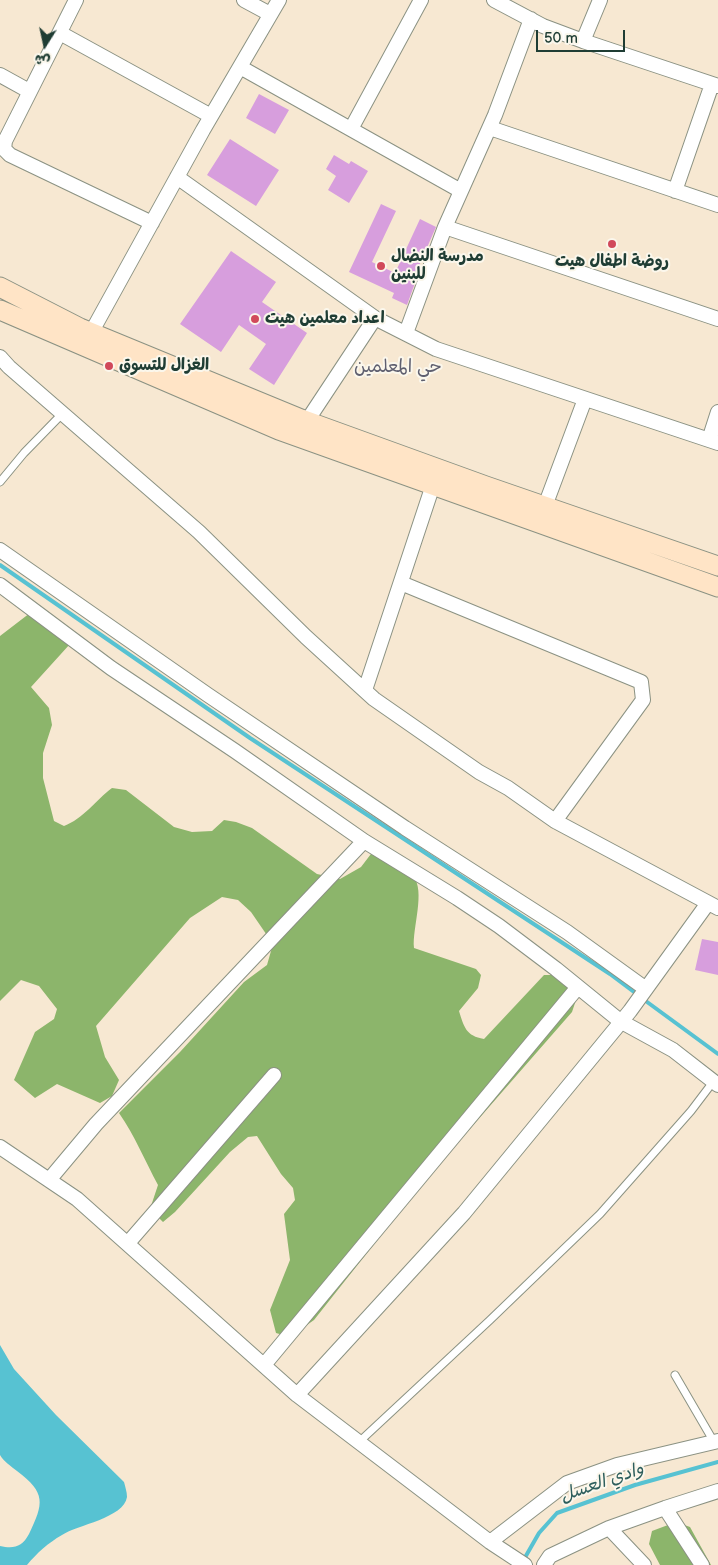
<!DOCTYPE html>
<html>
<head>
<meta charset="utf-8">
<style>
	body { margin:0 }
	#map { position:relative; width:718px; height:1565px; overflow:hidden; background:#f7e8d2; font-family:"Balsamiq Sans","Playpen Sans Arabic",sans-serif }
	canvas { display:block }
	.north { position:absolute; left:20px; top:20px; width:50px; height:50px; -webkit-text-stroke:4px #fbf7ec; paint-order:stroke; rotate:190deg; font-size:14px; font-weight:700; line-height:20px; text-align:center; color:#1f3d34 }
	.north::after { content:''; display:block; margin:auto; width:18px; height:22px; background:#1f3d34; clip-path:polygon(50% 0,100% 100%,50% 72%,0 100%) }
	.scale { position:absolute; left:536px; top:30px; width:89px; height:22px; box-sizing:border-box; border:2px solid #1f3d34; border-top:0; padding-left:6px; font-size:15px; line-height:18px; white-space:nowrap; color:#1f3d34; -webkit-text-stroke:4px #fbf7ec; paint-order:stroke }
</style>
</head>
<body>
<div id="map">
<canvas width="718" height="1565"></canvas>
<div class="north">ش</div>
<div class="scale">50 m</div>
</div>
<script>
const c = document.querySelector('canvas').getContext('2d');
c.lineJoin = 'round';
function paint(path, color) {
  c.fillStyle = color;
  c.fill(path, 'evenodd');
}
function stroke(path, color, width, dash) {
  c.strokeStyle = color;
  c.lineWidth = width;
  c.lineCap = dash ? 'butt' : 'round';
  c.setLineDash(dash || []);
  c.stroke(path);
}
function write(font, color, halo, rows, align = 'center') {
  c.font = font + ' "Balsamiq Sans","Playpen Sans Arabic",sans-serif';
  c.lineWidth = 4;
  c.setLineDash([]);
  c.textBaseline = 'middle';
  c.strokeStyle = halo;
  c.fillStyle = color;
  for (const [text, x, y, turn = 0] of rows) {
    c.save();
    c.translate(x, y);
    c.rotate((+turn || 0) * Math.PI / 180);
    c.textAlign = isNaN(turn) ? turn : align;
    if (halo) c.strokeText(text, 0, 0);
    c.fillText(text, 0, 0);
    c.restore();
  }
}
paint(new Path2D(`
	M30,613l40,31 -39,43 18,21 3,17 -9,28v25l11,43 10,5c19,-7 32,-26 48,-38l14,2 48,37 18,5 20,-1 12,-11 12,2 16,6 65,46 23,5 21,-12 13,-17c9,6 32,18 39,26 13,15 -1,52 1,72l62,21 5,6 -3,13 -19,23c5,16 7,25 25,28l60,-64h11l19,13 2,12 -4,12 -152,174 -106,134 -24,17 -14,-4 -6,-23 20,-50 -6,-46 11,-14 -2,-12 -12,-14 -24,-38 -9,1 -18,15 -55,60 -12,10 -13,-13 8,-24c-13,-24 -23,-49 -39,-72l61,-61 64,-70 23,-17 6,-21 -22,-32 -13,-12 -16,-3 -32,21 -94,108 9,31 14,23 -7,16 -12,7 -43,-19 -22,14 -21,-18 21,-48 19,-13 3,-10 -18,-23 -18,-6 -21,21v-365z
	M676,1522l14,5 21,38h-51l-11,-21 3,-13z`), '#8cb56b');
paint(new Path2D(`
	M0,1345l14,24 42,46 68,67c1,4 3,10 3,15 -3,21 -50,28 -65,38 -14,8 -25,18 -35,30h-27v-19c14,3 22,1 29,-12 15,-31 17,-41 -12,-63 -6,-5 -13,-9 -17,-16z`), '#57c2d2');
stroke(new Path2D(`
	M0,565l250,173 360,236 28,21
	M643,999l75,55
	M523,1561l16,-28 18,-20 78,-28 83,-23`), '#57c2d2', 4);
paint(new Path2D(`
	M259,94l30,16 -14,24 -29,-16z
	M230,139l49,31 -23,36 -49,-31z
	M334,155l15,9 2,-3 17,10 -19,32 -21,-13 8,-14 -10,-7z
	M381,204l15,7 -24,51 23,11 25,-54 16,8 -24,55 3,1 -8,22 -15,-7 2,-5 -45,-21z
	M231,251l45,31 -14,20 45,31 -33,52 -25,-16 17,-25 -27,-19 -18,27 -41,-28z
	M702,939l16,3v33l-23,-5z`), '#d79edd');
const service = new Path2D(`
	M0,482l24,-29 38,-39
	M675,1375l39,67
	M359,1442l131,-122 110,-106 91,-103 22,-29`);
const minor = new Path2D(`
	M76,0l-71,141 -1,8 6,6 142,68
	M244,0l26,14
	M494,0l49,26 40,15 135,45
	M60,33l151,83
	M583,41l17,-41
	M240,67l221,124
	M0,75l29,16
	M490,128l228,77
	M351,129l70,-129
	M177,177l198,141 61,31 282,94
	M675,191l37,-107
	M445,227l273,92
	M91,333l112,-203 76,-130
	M406,333l39,-106 50,-112 36,-96
	M0,357l9,10 190,165 107,105 68,62 105,73 29,16 47,33 163,87
	M307,421l68,-103
	M709,440l9,-28
	M545,506l40,-107
	M0,550l208,145 197,133 162,104 79,57
	M401,583l240,99 2,18 -88,121
	M0,585l111,83 124,83 129,90 93,57 42,28 57,43 64,52 53,29 45,35
	M365,690l68,-205
	M0,1147l77,52 220,196 193,147 35,23
	M49,1180l47,-56 268,-283
	M128,1243l146,-168
	M264,1365l314,-378
	M297,1395l167,-182 166,-202 78,-108
	M665,1508l37,57
	M609,1528l35,37
	M490,1542l77,-59 50,-18 101,-24
	M544,1565l6,-9 59,-28 56,-20 53,-17`);
const secondary = new Path2D(`
	M0,287l80,41 221,91 185,67 232,80
	M0,310l279,120 439,157`);
stroke(service, '#8b9283', 9);
stroke(minor, '#8b9283', 16);
stroke(secondary, '#8b9283', 21);
stroke(service, '#fff', 7);
stroke(minor, '#fff', 14);
stroke(secondary, '#ffe4c6', 19);
for (const [x, y, r, color] of [
	[612,244,5,"#d1495b"],
	[381,266,5,"#d1495b"],
	[255,319,5,"#d1495b"],
	[109,366,5,"#d1495b"]
]) {
  const dot = new Path2D();
  dot.arc(x, y, r, 0, 2 * Math.PI);
  c.fillStyle = color;
  c.fill(dot);
  stroke(dot, '#fbf7ec', 2);
}
write('bold 16px', '#1f3d34', '#fbf7ec', [
	["مدرسة النضال",391,257],
	["للبنين",391,275],
	["روضة اطفال هيت",612,262,"center"],
	["اعداد معلمين هيت",265,319],
	["الغزال للتسوق",119,366]
], 'left');
write('18px', '#5f5f6f', '#fbf7ec', [
	["حي المعلمين",398,367]
]);
write('italic 18px', '#2d5e5c', '#fbf7ec', [
	["وادي العسل",602,1483,-19]
]);
</script>
</body>
</html>
